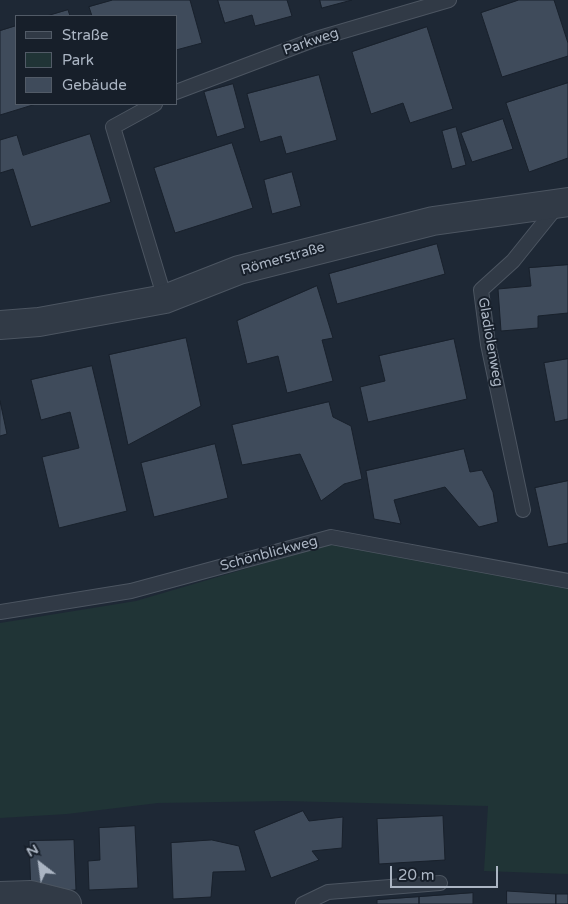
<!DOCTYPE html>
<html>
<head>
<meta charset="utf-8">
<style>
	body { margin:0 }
	#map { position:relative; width:568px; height:904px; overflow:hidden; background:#1e2835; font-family:"Varela Round",sans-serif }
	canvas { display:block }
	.legend { position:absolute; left:15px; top:15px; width:162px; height:90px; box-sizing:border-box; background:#171f2a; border:1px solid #525b67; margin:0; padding:6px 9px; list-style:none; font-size:15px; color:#abb5c3 }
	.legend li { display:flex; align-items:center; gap:10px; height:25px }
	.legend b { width:25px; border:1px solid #525b67 }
	.north { position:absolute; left:15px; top:839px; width:50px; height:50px; -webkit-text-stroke:4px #171f2a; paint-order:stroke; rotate:330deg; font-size:14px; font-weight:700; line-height:20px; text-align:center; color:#abb5c3 }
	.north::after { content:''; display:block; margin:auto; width:18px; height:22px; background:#abb5c3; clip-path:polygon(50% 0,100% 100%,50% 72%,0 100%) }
	.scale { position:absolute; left:390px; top:866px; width:108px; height:22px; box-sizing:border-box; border:2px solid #abb5c3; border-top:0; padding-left:6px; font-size:15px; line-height:18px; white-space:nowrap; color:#abb5c3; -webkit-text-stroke:4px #171f2a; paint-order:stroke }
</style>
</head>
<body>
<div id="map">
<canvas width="568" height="904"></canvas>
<ul class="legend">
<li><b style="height:6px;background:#313a46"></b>Straße</li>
<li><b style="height:14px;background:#203436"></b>Park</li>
<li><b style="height:14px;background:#3f4b5b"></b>Gebäude</li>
</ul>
<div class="north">N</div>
<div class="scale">20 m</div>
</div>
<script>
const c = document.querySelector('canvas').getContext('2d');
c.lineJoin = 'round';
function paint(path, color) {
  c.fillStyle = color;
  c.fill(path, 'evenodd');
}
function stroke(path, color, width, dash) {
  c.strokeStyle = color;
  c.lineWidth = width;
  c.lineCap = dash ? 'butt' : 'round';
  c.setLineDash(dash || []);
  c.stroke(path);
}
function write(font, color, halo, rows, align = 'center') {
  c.font = font + ' "Varela Round",sans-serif';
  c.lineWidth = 4;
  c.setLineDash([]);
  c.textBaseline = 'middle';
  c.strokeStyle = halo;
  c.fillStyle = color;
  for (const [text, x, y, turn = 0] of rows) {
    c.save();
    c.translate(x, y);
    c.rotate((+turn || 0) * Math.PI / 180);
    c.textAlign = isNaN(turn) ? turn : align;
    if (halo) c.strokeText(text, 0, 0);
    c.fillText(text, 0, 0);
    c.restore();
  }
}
paint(new Path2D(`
	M333,543l235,44v287l-84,-3 4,-65 -204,-5 -126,2 -91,11 -67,4v-195l136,-22z`), '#203436');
const building = new Path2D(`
	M113,0h77l12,43 -26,7v-34h-84l-3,-9z
	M218,0h69l5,16 -37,10 -3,-11 -27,8z
	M320,0h32l-30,8z
	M519,0h35l14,43v13l-66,21 -21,-64z
	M68,10l2,6h-23z
	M16,26v78h20l-36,11v-84z
	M427,27l26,82 -43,14 -7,-20 -32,11 -19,-62z
	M319,75l18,65 -51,14 -5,-18 -21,6 -13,-48z
	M568,83v75l-39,14 -23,-69z
	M233,84l12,44 -28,9 -13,-45z
	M503,119l10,30 -41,13 -11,-29z
	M456,127l10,38 -14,4 -10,-38z
	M90,134l21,68 -80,25 -18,-58 -13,4v-33l17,-5 6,20z
	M232,143l21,65 -78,25 -21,-65z
	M292,172l9,34 -29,8 -8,-34z
	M437,244l8,30 -108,30 -8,-30z
	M568,265v48l-30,3v12l-37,3 -3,-42 33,-3 -2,-18z
	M317,286l16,52 -11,2 11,41 -46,12 -9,-37 -31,8 -10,-43z
	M186,338l15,68 -73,39 -19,-90z
	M454,339l13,60 -99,23 -8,-35 25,-6 -6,-25z
	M568,359v60l-13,3 -11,-59z
	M92,366l35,145 -68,17 -17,-71 37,-9 -9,-36 -29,8 -10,-40z
	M0,401l7,33 -7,2z
	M329,402l4,15 18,9 11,53 -18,5 -23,17 -21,-47 -58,11 -10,-40z
	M215,444l13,54 -74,19 -13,-54z
	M464,449l6,23 12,-2 11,22 5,30 -19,5 -34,-40 -51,13 7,24 -27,-5 -8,-48z
	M568,481v62l-20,4 -13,-59z
	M303,811l6,10 34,-4 -1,31 -30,3 7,9 -48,18 -17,-47z
	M443,816l2,44 -66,4 -2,-45z
	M135,826l3,62 -49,2 -1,-29 12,-1 -1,-32z
	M74,840l2,50 -45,2 -2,-51z
	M212,840l27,6 7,25 -33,1 -2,25 -38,2 -2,-56z
	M507,891l49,3v10h-49z
	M473,893v11h-54v-7z
	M556,894h12v10h-12z
	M419,897v7h-42v-4z`);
paint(building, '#3f4b5b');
stroke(building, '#19212c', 1);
const lane = new Path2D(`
	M176,92l140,-53 133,-39
	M155,104l-42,23 52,172
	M523,510l-35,-166 -7,-54 32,-29 45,-56
	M0,612l131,-21 200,-54 237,44
	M303,904l25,-12 112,-9`);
const street = new Path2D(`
	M0,325l39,-3 126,-23 74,-29 194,-49 135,-19
	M0,896l31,-1 36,9`);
stroke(lane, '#4c5561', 16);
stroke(street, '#4c5561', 30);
stroke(lane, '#313a46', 14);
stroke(street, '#313a46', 28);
write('14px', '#abb5c3', '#171f2a', [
	["Parkweg",311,42,-19],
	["Römerstraße",283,259,-16],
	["Gladiolenweg",490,342,80],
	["Schönblickweg",269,554,-15]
]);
</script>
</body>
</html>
